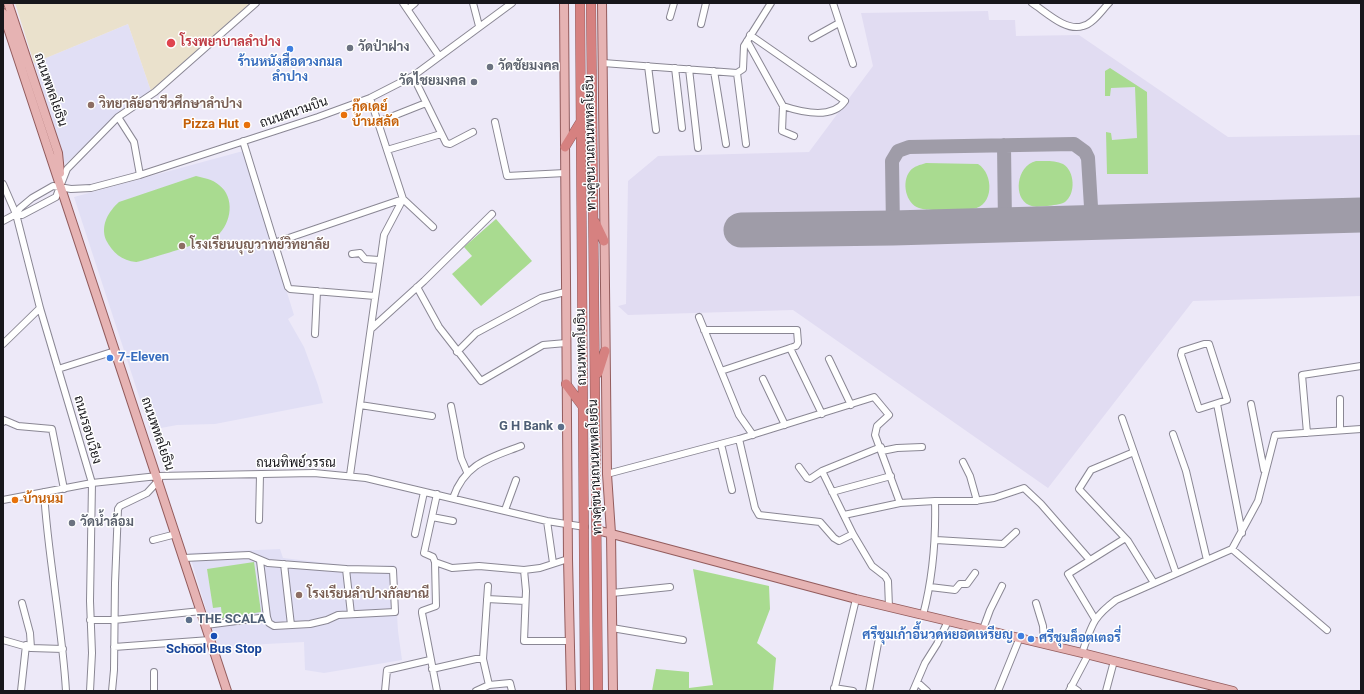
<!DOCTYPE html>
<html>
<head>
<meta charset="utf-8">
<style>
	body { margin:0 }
	#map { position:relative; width:1364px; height:694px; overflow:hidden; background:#ede9f8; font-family:Roboto,sans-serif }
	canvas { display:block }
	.frame { position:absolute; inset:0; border:4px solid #17161b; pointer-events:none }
</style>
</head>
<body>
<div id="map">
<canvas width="1364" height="694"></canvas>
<div class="frame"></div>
</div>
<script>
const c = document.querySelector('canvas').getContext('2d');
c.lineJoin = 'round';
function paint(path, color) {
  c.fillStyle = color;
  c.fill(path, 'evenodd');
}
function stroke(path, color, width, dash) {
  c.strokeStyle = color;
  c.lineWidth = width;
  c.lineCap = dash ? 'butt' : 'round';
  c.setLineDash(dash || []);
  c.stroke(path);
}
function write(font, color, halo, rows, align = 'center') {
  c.font = font + ' Roboto,Sarabun,sans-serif';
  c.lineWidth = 3;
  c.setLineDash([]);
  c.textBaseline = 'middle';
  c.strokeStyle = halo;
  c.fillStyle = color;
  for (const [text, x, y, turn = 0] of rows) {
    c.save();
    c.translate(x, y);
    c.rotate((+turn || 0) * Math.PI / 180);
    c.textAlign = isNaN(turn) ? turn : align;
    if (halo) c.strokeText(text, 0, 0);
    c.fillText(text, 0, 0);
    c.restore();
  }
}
paint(new Path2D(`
	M988,11l1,9h26l1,16 63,-1 149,102 133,-2v161l-168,5 -145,187 -255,-178 -165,5 -10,-9 8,-2 2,-123 30,-25 151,-4 64,-86 -12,-53z`), '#e1dcf2');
paint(new Path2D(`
	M128,24l24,70 -34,23 -53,47 -31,-101z
	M243,151l51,164 -6,4 16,28 14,38 5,18 -108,21 -38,1 -27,5 -76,-233z
	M280,549l3,9 77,9 34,-2 4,66 4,29 -78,13 -19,-3 -1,-28 -76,4 -10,3 -29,-96z`), '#e1dff5');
paint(new Path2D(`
	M15,3h237l-100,91 -24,-70 -94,39z`), '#eae1cc');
paint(new Path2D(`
	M1110,68l37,24 1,82h-41l-1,-42 5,1 1,7 25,-2 -2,-51 -24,1 -1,8h-5v-25z
	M1036,161c8,0 19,-1 27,3 12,7 13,30 2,38 -5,3 -12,3 -18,4 -6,0 -12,2 -18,-1 -16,-7 -13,-39 7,-44z
	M926,163l52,1c16,10 16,42 -5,45 -13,0 -43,3 -54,-1 -13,-4 -18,-26 -9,-37 4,-5 10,-6 16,-8z
	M196,176c8,2 16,3 23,9 16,12 13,38 -2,51 -4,3 -76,26 -81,26 -14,-1 -24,-10 -30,-22 -6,-15 3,-29 13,-38z
	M496,219l36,42 -51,45 -29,-32 20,-18 -8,-9z
	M254,562l7,50 -39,6 -1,-11 -8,1 -6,-39z
	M693,569l76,17 1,23 -13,34 19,15 -3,33h-123h2l4,-22 33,3v16l24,-3z`), '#a9db90');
stroke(new Path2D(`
	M1004,145l1,80
	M893,228l-1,-67 6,-10 11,-4 165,-3 11,8 3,6 4,65`), '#9f9ca8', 14);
stroke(new Path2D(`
	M741,230l152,-2 468,-13`), '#9f9ca8', 35);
const minor = new Path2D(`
	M403,3l36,53
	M473,3l6,23
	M833,3l20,61
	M1032,3c14,9 34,29 51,23 10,-2 19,-16 26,-23
	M408,9l7,-6
	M670,17l4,-14
	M701,24l5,-21
	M750,35l95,66c-13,19 -44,11 -62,5
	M812,38l27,-15
	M747,41l36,65 -1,25 12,5
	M603,63l134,10 6,-4 1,-23 27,-43
	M648,66l8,64
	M675,68l7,60
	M689,69l9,79
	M714,71l12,73
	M737,73l9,71
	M413,76l33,67 4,1 23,-12
	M118,117l16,25 6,33
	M378,122l48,-19
	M495,122l12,54 58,-3
	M243,141l45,146 2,2 85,7
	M387,150l54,-16
	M3,184l13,30 24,94 52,175 -2,118 2,52 -2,38
	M16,214l6,1 34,-18 11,-28 51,-52 37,-25 101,-89
	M3,221l13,-7 4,-6 12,-10 21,-12 18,3 20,-1 49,-13 178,-58 52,-19 43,-22 99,-73
	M274,243l129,-44 30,28
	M352,254l8,-1 5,6 14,1
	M417,287l22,40 42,54 62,-36 23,-2
	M699,317l40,98 14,20
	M371,329l53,-48 68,-67
	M704,330h93l1,13 -2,3 -75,25
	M315,334l2,-43
	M3,344l37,-36
	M1204,344h5l18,56 -28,9 -18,-54 1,-4z
	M790,348l32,66
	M457,352l19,-19 65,-35 24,-6
	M829,359l22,46
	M58,369l57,-18
	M763,379l22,46
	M1340,399v31
	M1217,404l25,129
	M1251,404l13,66
	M360,405l72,11
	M451,406l10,52 6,14
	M1122,418l54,155
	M3,422l1,-2 14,6 34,3 12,60
	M1307,433l-5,-58 59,-9
	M1173,434l13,37 21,89
	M739,439l16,69 4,7 61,7 14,16 5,3 14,-7
	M721,444l11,46
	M882,451l15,-3 25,-1
	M1134,452l-43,18 -12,19 49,52 26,42
	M963,462l7,14 7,25
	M799,467l8,11 3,1 12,-8 59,-24
	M822,471l31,63 19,32 13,10 3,5 1,26
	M607,474l132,-35 135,-42 15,18 -12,11 -2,9 25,68
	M350,475l34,-240 19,-36 -33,-101
	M44,492c4,67 18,132 22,199
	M832,492l59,-16
	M453,498c12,-35 37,-40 68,-52
	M3,500l89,-17 66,-7 156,-3 52,5 181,43 38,6
	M505,510l11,-30
	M844,515l56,-12 35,-2h39l20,-3 30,-10 17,16 48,55
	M432,517l21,4
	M259,520l1,-45
	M547,521l6,42
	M415,534l9,-42
	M153,540l23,-6
	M936,540l67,4 13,-12
	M1232,549l95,81
	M184,558l65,-3 19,8 78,6 47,1 2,42 -57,3 -11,5 -17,4 -36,2 -5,-3 -2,-6 -61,8
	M260,561l7,56
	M435,562l-2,-5 -9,-4 13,-59
	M284,564l7,61
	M346,569l5,45
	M524,570l2,21 -2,50h46
	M488,586l-5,73 6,26
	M930,587l25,3 5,-6h7l8,-11
	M612,593l58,-6
	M487,599l38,2
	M22,603l8,30 1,15
	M1036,603l7,23 1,18
	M923,615c10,-38 13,-75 12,-114
	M1095,619l-27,-45 56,-35
	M90,620h24l87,-9
	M612,628l71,12
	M983,629l7,-19 12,-24
	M3,640l28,8 32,1
	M114,647l96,-7
	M1082,653c10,-28 10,-35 34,-53l116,-51 26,-48 17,-66 86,-6
	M432,669l44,-10h7
	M917,682l10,9
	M1071,686l7,5
	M834,688l19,3
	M21,691l5,-46
	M112,691l2,-21 1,-87 3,-74 2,-3 27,-13 12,-13
	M154,691v-19
	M385,691l2,-21 43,-10
	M437,691l-15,-78v-2l14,-5 -1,-44 17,6 27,-2 45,4 16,-2 28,-9
	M476,691l13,-6 21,-2 2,8
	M834,691l22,-92
	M869,691l10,-53
	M913,691l12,-28 12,-19 11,-23
	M998,691l22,-54
	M1069,691l19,-36
	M1106,691l8,-30`);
const major = new Path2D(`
	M8,3l50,150 2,20
	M564,3l4,556 3,132
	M602,3l5,471 4,59 2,158
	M3,13c74,226 151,452 224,678
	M597,530l259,69 226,54 151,38`);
const highway = new Path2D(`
	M580,3l5,688
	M591,3l7,688
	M565,147l16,-26
	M595,222l9,19
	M598,373l7,-22
	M566,384l18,24`);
stroke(minor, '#8a8794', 8);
stroke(major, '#935c5d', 10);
stroke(highway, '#935c5d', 10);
stroke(minor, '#fff', 6);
stroke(major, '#e6b3b3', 8);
stroke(highway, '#d68180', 9);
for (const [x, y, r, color] of [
	[171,43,5,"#e0444e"],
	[350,48,4,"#6b7280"],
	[290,49,4,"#3f7fe0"],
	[490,67,4,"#6b7280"],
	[474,82,4,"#6b7280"],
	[91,105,4,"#8d6e63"],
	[344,115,4,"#e8710a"],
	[247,125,4,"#e8710a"],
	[182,246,4,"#8d6e63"],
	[110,358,4,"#3f7fe0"],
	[561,427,4,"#5c6f8a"],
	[15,500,4,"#e8710a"],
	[72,523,4,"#6b7280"],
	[299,595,4,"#8d6e63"],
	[189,620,4,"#5c6f8a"],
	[214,636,4,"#1a4fb4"],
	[1021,636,4,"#3f7fe0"],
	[1031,639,4,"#3f7fe0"]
]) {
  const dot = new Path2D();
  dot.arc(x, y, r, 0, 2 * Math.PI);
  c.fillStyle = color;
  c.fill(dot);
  stroke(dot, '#fff', 1.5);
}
write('bold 13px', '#be3a42', '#fff', [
	["โรงพยาบาลลำปาง",180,43]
], 'left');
write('bold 13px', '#5b616d', '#fff', [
	["วัดป่าฝาง",358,48],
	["วัดชัยมงคล",498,67],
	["วัดไชยมงคล",466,82,"right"],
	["วัดน้ำล้อม",80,523]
], 'left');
write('bold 13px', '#366cbe', '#fff', [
	["ร้านหนังสือดวงกมล",290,63,"center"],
	["ลำปาง",290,78,"center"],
	["7-Eleven",118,358],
	["ศรีชุมเก้าอี้นวดหยอดเหรียญ",1013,636,"right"],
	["ศรีชุมล็อตเตอรี่",1039,639]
], 'left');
write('13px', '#17161b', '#fff', [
	["ถนนพหลโยธิน",50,90,71],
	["ถนนสนามบิน",294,113,-19],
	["ทางคู่ขนานถนนพหลโยธิน",591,143,-91],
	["ถนนพหลโยธิน",582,347,-91],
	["ถนนรอบเวียง",87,430,74],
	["ถนนพหลโยธิน",157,434,71],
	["ถนนทิพย์วรรณ",296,464],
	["ทางคู่ขนานถนนพหลโยธิน",596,467,-92]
]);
write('bold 13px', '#785e54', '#fff', [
	["วิทยาลัยอาชีวศึกษาลำปาง",99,105],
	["โรงเรียนบุญวาทย์วิทยาลัย",190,246],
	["โรงเรียนลำปางกัลยาณี",307,595]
], 'left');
write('bold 13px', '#c56008', '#fff', [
	["กู๊ดเดย์",352,108],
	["บ้านสลัด",352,123],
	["Pizza Hut",239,125,"right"],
	["บ้านนม",23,500]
], 'left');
write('bold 13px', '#4e5e75', '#fff', [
	["G H Bank",553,427],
	["THE SCALA",197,620,"left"]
], 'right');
write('bold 13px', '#164399', '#fff', [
	["School Bus Stop",214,650]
]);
</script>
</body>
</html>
